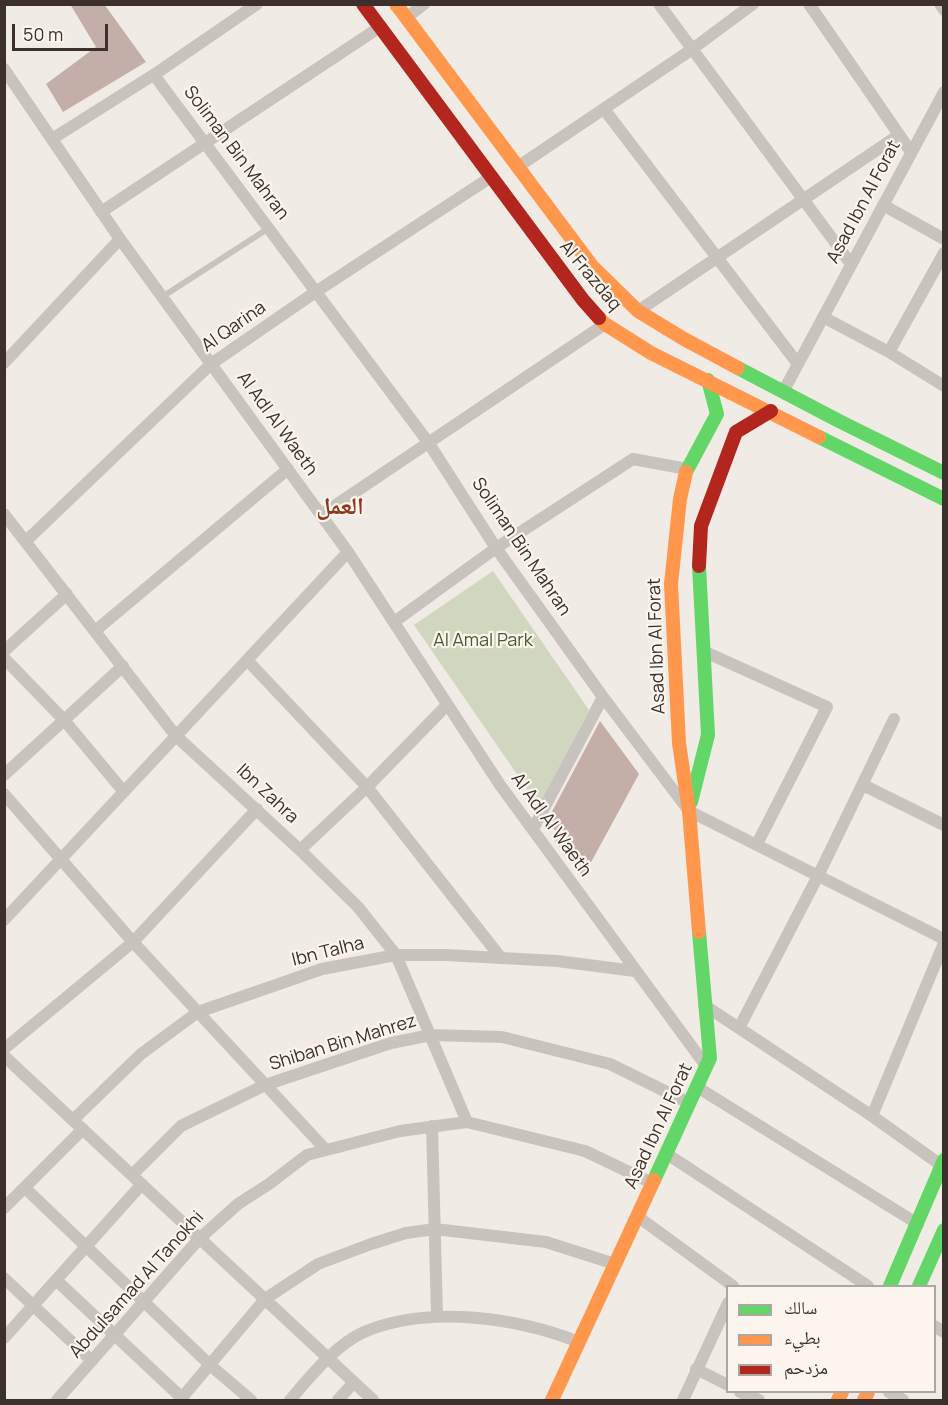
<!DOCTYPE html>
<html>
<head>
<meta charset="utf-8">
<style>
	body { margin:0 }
	#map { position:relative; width:948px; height:1405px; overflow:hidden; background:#f0ebe5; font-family:Manrope,"Noto Naskh Arabic",sans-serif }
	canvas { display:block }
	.frame { position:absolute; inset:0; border:6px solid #3b302b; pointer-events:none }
	.legend { position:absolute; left:726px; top:1285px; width:210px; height:108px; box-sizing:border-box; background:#fbf5ee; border:2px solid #aea6a0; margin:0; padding:8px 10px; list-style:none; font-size:18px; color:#3b302b }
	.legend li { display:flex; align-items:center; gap:12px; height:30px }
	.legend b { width:30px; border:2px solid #aea6a0 }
	.scale { position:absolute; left:12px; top:24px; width:96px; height:27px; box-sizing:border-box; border:3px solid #3b302b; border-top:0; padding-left:8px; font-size:18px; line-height:21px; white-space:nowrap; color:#3b302b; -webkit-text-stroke:4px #fbf5ee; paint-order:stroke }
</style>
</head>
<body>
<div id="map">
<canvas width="948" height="1405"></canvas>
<div class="frame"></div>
<ul class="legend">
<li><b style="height:8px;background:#63d668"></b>سالك</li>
<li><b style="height:8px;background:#ff974d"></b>بطيء</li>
<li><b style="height:8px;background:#b3261e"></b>مزدحم</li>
</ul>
<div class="scale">50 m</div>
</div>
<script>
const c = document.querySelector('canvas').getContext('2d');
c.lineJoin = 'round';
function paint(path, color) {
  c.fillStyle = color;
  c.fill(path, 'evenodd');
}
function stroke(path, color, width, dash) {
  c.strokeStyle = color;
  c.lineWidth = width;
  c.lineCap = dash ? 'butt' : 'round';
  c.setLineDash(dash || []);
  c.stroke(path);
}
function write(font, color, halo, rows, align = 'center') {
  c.font = font + ' Manrope,"Noto Naskh Arabic",sans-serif';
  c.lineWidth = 4.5;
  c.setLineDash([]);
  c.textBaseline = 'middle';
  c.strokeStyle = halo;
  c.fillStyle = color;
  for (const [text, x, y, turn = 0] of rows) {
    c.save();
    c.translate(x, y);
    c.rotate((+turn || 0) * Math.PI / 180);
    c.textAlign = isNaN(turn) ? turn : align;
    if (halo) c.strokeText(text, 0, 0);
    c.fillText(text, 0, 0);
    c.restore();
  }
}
paint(new Path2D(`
	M493,571l96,139 -50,96 -125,-181z`), '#d1d6bf');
paint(new Path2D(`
	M70,4h34l42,58 -83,50 -17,-28 50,-37z
	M600,721l39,53 -56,103 -28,-36 5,-5 -13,-15z`), '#c3afa7');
stroke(new Path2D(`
	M162,297l107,-69`), '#c9c3be', 6);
stroke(new Path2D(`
	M659,4l192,260
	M809,4l102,148
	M940,4l4,6
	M406,18l18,-14
	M4,69l116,170 228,313 152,233 206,281
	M154,75l274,367 68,106 107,149 86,114 255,128
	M604,109l194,255
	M52,139l106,-67 99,-68
	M519,166l172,-116 62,-46
	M883,205l61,34
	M101,212l279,-185
	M638,311l261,-176
	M823,317l66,35 55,34
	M889,352l55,-99
	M4,363l116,-124
	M783,392l161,-300
	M4,514l172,222 124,114 58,57 38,48 71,167
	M321,515l284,-191
	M26,541l185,-177 106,-73 174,-114
	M394,622l102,-74 137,-89 54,10
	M95,631l193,-162
	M4,651l63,-57
	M703,651l124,56 -70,137
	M4,658l60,62 60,72
	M247,660l120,127 134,171
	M4,775l119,-109
	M863,785l81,40
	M4,794l129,148 192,207
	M533,829l70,-132
	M300,850l67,-63 80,-82
	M4,920l344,-368
	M704,1005l168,111 69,49
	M739,1028l79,-152 76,-157
	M4,1049l129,-107 124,-133
	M4,1056l369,344
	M697,1087l221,137
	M872,1116l72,-173
	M73,1120l68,-66 57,-42 124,-43 74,-14h50l111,6 78,10
	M432,1126l5,190
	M667,1154l201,132
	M132,1175l49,-49 84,-41 126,-42 40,-8 71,2 108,27 79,39
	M25,1188l185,177 41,35
	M4,1208l79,-79
	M637,1216l96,70
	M4,1278l88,83
	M56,1280l126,118
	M934,1326l10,6
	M4,1338l138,-154
	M696,1369l32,16
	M740,1392l19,8
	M889,1392l14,8
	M57,1400l142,-161 39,-35 31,-20 38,-29 93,-24 67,-9 118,29 67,32
	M180,1400l85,-101 53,-35 53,-20 35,-11 29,-4 111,13 69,22
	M290,1400c20,-23 45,-55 74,-68 64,-27 151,-15 215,10
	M338,1400l16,-18
	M683,1400l45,-97`), '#c9c3be', 12);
stroke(new Path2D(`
	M738,368l101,53 105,52
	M819,437l125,62
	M686,472l31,-58 -9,-34
	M691,802l17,-67 -9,-169
	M654,1180l56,-122 -11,-126
	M890,1286l54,-126
	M919,1286l25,-56`), '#63d668', 14);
stroke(new Path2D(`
	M396,4l196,262 46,45 46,28 54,29
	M599,318l6,6 46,29 168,84
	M686,472l-6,27 -9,85 8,159 10,68 10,121
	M552,1400l102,-220
	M838,1400l4,-8
	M864,1400l4,-8`), '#ff974d', 14);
stroke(new Path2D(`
	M363,4l220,296 16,18
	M699,566l2,-40 35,-94 35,-21`), '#b3261e', 14);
write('18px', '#3b302b', '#fbf5ee', [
	["Soliman Bin Mahran",236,153,53],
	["Asad Ibn Al Forat",864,202,-62],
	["Al Frazdaq",590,276,50],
	["Al Qarina",234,327,-35],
	["Al Adl Al Waeth",277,424,54],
	["Soliman Bin Mahran",521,547,56],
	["Asad Ibn Al Forat",657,646,-92],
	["Ibn Zahra",267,794,43],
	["Al Adl Al Waeth",551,825,54],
	["Ibn Talha",328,952,-14],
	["Shiban Bin Mahrez",343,1043,-17],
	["Asad Ibn Al Forat",659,1126,-65],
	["Abdulsamad Al Tanokhi",137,1285,-48]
]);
write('18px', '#4a5a2e', '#fbf5ee', [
	["Al Amal Park",483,641]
]);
write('bold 24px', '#8c3b22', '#fbf5ee', [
	["العمل",340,507]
]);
</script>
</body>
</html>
